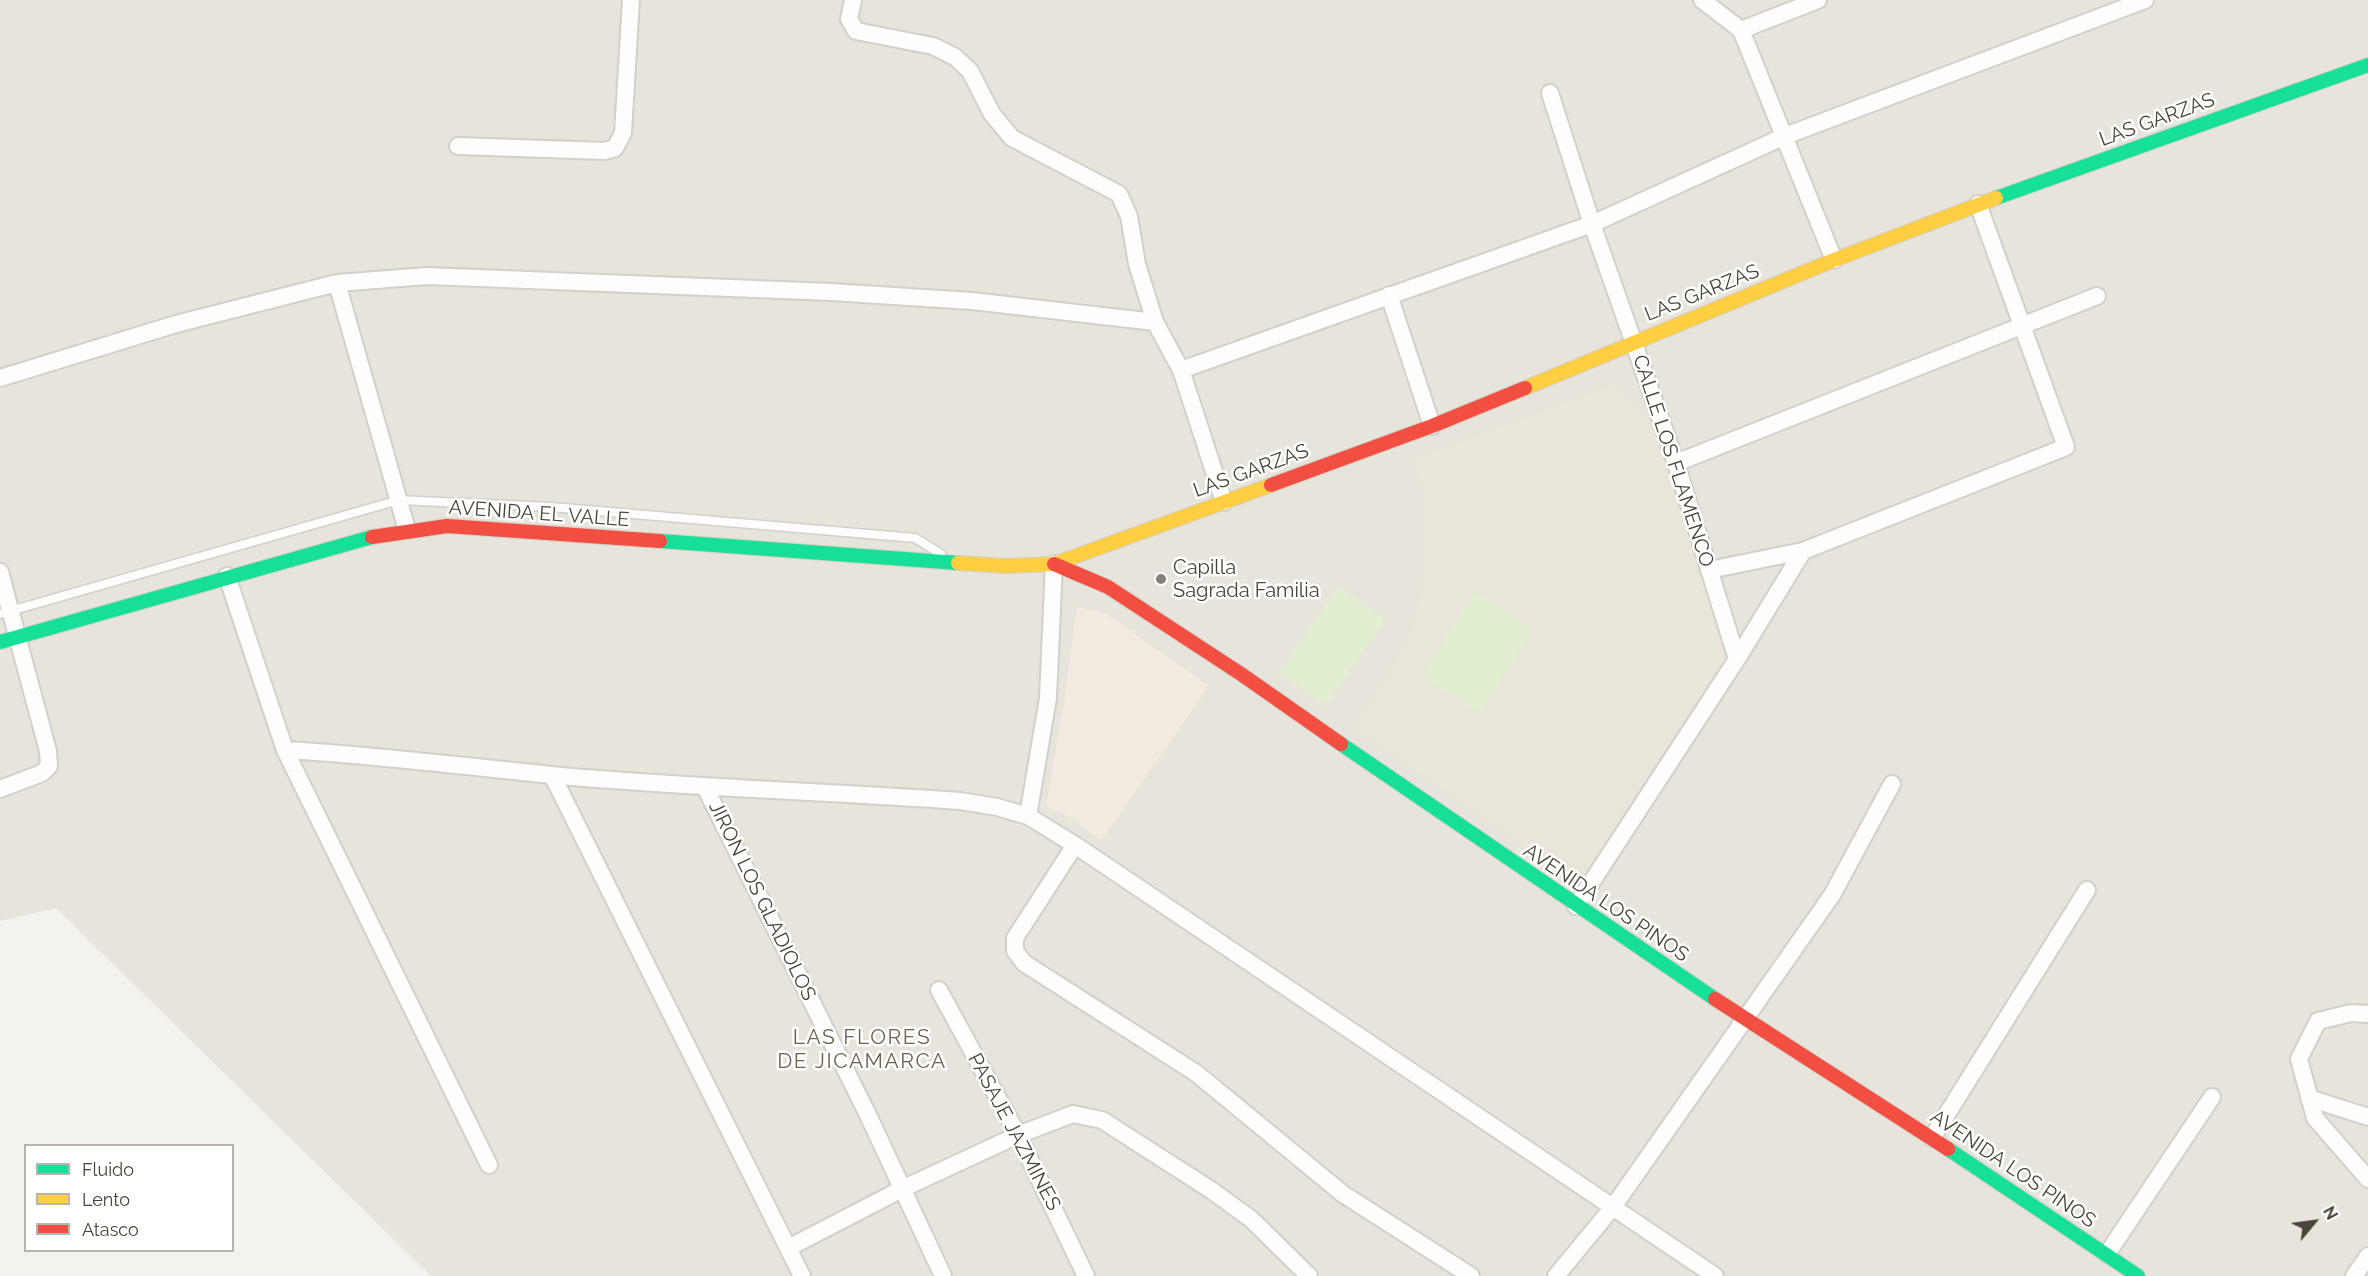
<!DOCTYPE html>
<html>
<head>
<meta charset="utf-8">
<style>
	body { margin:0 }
	#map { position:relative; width:2368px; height:1276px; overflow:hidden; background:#f4f2ee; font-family:Raleway,sans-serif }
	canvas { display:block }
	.legend { position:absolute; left:24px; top:1144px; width:210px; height:108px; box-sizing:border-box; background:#fff; border:2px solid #b7b4b0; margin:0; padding:8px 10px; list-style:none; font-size:18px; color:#4b4439 }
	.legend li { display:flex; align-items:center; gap:12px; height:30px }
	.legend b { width:30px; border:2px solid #b7b4b0 }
	.north { position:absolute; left:2284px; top:1192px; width:60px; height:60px; -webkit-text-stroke:4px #fff; paint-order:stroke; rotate:61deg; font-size:16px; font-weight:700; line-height:24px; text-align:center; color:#4b4439 }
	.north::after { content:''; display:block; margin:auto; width:21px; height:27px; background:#4b4439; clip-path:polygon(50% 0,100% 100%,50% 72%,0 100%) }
</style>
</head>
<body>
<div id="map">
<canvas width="2368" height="1276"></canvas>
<ul class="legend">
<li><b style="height:8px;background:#16e098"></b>Fluido</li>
<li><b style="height:8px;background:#ffcf43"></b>Lento</li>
<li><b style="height:8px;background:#f24e42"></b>Atasco</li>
</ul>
<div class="north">N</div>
</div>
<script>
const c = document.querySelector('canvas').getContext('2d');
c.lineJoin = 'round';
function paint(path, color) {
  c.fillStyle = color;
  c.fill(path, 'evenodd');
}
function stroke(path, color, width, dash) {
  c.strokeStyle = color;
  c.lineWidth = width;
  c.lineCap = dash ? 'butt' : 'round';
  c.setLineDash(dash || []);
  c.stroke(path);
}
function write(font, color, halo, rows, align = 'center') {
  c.font = font + ' Raleway,sans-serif';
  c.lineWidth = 5;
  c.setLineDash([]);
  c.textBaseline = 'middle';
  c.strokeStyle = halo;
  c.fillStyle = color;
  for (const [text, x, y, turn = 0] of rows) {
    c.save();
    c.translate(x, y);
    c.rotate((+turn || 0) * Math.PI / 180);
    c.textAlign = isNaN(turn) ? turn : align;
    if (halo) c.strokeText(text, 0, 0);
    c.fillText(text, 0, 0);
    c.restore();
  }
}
paint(new Path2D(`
	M0,0h2368v1276h-1937l-375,-368 -56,13z`), '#e7e4dc');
paint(new Path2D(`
	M1077,607l28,6 104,73 -108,155 -29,-23 -26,-12 17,-97z`), '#f3ebdf');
paint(new Path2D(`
	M1617,384l3,11 15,11 3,8 8,-1 79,212 -6,10 6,31 -144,216 -228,-155 30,-41 27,-52 10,-33 5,-37v-71l-11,-33z`), '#eae5da');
paint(new Path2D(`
	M1338,587l47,32 -59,86 -47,-32z
	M1475,591l58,38 -53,84 -59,-37z`), '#e1eecf');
const lane = new Path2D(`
	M0,614l399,-114 152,7 364,31 26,16`);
const street = new Path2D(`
	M853,0l-4,19 7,12 77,15 22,11 15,14 22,43 20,24 107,56 10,22 8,48 18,58 26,48 43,132
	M1702,0l39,30 93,230
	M1741,30l77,-30
	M1550,93l42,131 84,239 61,196
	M458,146l147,5 10,-3 8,-15 8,-133
	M337,283l70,247
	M1389,295l43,131
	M1181,370l411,-146 193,-88 360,-136
	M0,378l176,-54 161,-41 90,-7 404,16 141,9 183,21
	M1676,463l421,-167
	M1709,570l94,-19
	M0,572l48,179 1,15 -7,7 -42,16
	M227,576l58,174 204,415
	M285,750c89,5 177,16 266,25 136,13 273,16 409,26l37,6 31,9 47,29 640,431
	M552,775l250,501
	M705,787l164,330 74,159
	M1028,816l20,-118 6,-134
	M1075,845l-60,93v13l9,12 172,110 147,121 128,82
	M1576,906l161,-247 66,-108 263,-104 -88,-243
	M939,990l79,145 68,141
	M2368,1014l-17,-1 -33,8 -19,38 16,59 53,61
	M2309,1098l59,19
	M1932,1138l155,-248
	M788,1248l116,-60 114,-53 55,-21 29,6 109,70 40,29 58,57
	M2107,1254l105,-157
	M1556,1276l57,-69 219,-312 60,-111
	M2354,1276l14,-20`);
const fast = new Path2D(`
	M1996,198l372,-133
	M660,541l298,22
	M0,642l372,-105
	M1341,744l374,255
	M1948,1149l190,127`);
const slow = new Path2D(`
	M1525,388l309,-128 162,-62
	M958,563l48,3 48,-2 217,-79`);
const jam = new Path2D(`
	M1271,485l161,-59 93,-38
	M372,537l75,-11 213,15
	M1054,564l54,23 133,87 100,70
	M1715,999l233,150`);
stroke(lane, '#d2d0cb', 11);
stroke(street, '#d2d0cb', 20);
stroke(fast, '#d3cfc5', 16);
stroke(slow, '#d3cfc5', 16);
stroke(jam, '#d3cfc5', 16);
stroke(lane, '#fdfdfc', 8);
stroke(street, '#fdfdfc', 16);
stroke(fast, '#16e098', 14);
stroke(slow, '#ffcf43', 14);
stroke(jam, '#f24e42', 14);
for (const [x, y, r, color] of [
	[1161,579,6,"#868178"]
]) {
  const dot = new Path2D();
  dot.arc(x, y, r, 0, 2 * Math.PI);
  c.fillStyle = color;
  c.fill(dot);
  stroke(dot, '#fff', 2);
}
write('20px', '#4b4439', '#fff', [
	["LAS GARZAS",2157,120,-20],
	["LAS GARZAS",1702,293,-22],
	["CALLE LOS FLAMENCO",1673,461,72],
	["LAS GARZAS",1251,471,-20],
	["AVENIDA EL VALLE",539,514,4],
	["JIRON LOS GLADIOLOS",762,901,64],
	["AVENIDA LOS PINOS",1606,903,34],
	["PASAJE JAZMINES",1014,1132,62],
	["AVENIDA LOS PINOS",2013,1169,34]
]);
write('20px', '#4b4439', '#fff', [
	["Capilla",1173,568],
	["Sagrada Familia",1173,591]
], 'left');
c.letterSpacing = '1.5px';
write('21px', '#6e6250', '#fff', [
	["LAS FLORES",862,1038],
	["DE JICAMARCA",862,1062]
]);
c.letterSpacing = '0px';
</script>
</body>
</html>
